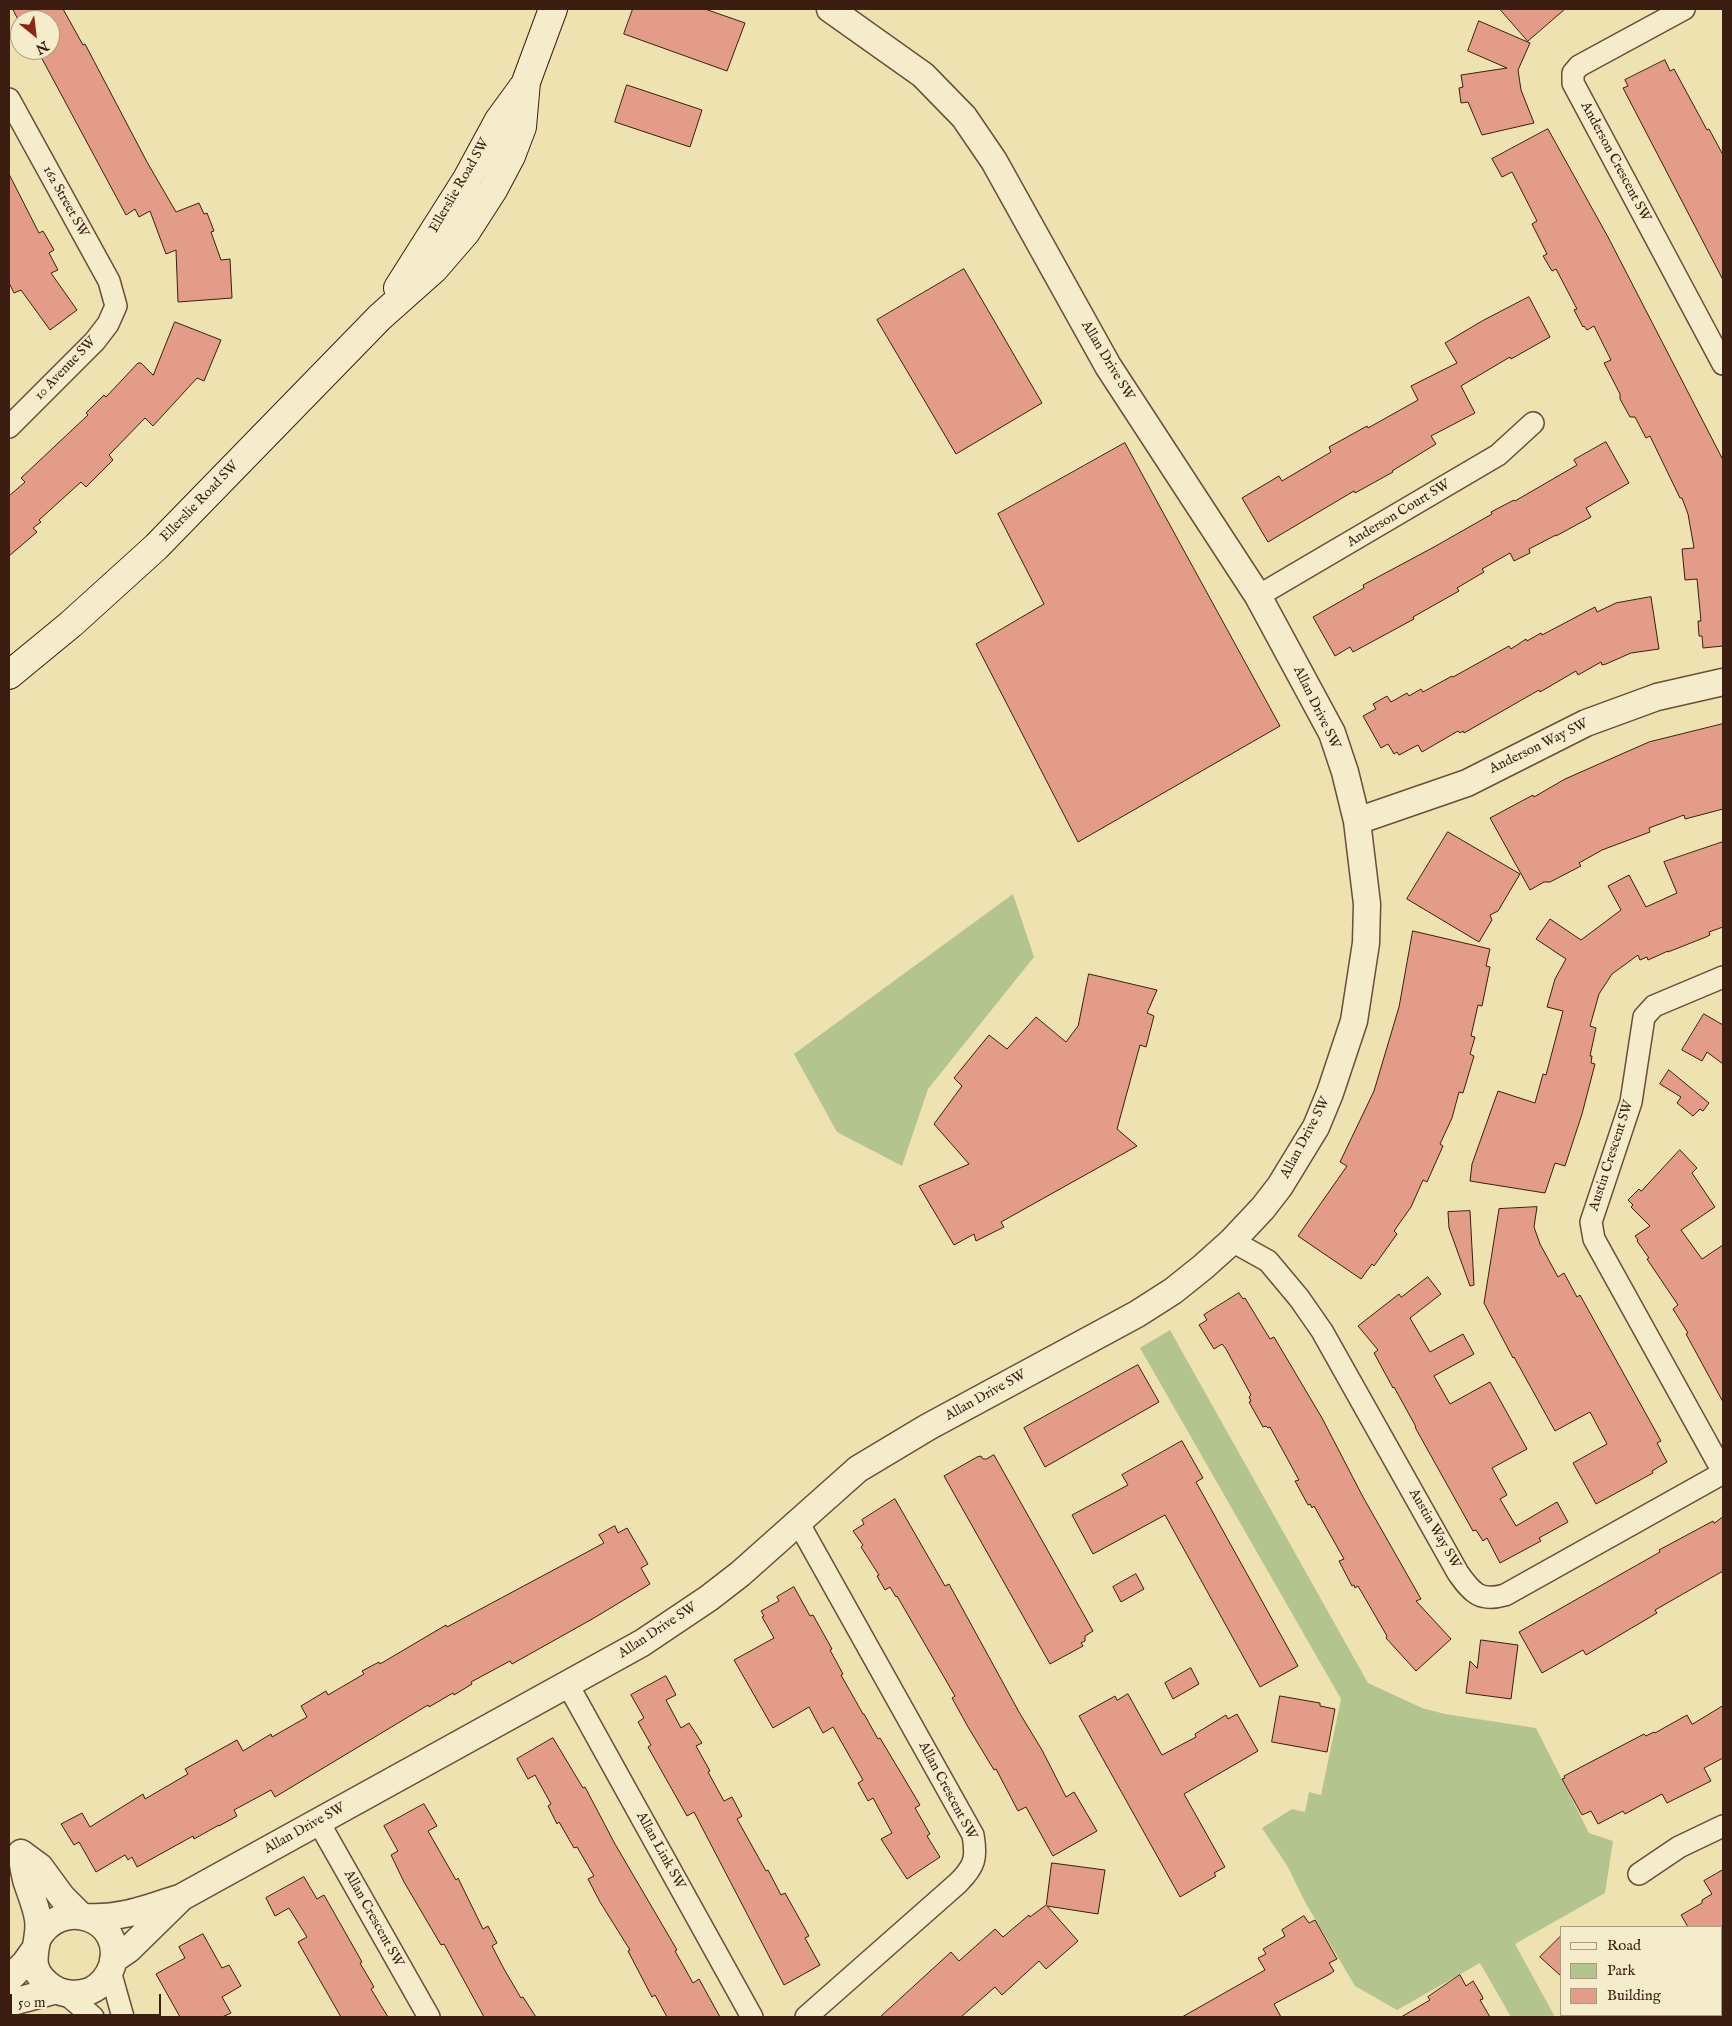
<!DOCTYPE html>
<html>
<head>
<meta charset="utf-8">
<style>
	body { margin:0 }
	#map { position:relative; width:1732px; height:2026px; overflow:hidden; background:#efe2b1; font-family:"IM FELL English",serif }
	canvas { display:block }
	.frame { position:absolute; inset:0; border:10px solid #3b1e11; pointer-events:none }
	.legend { position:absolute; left:1560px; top:1926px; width:162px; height:90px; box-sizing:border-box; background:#f5eccc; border:1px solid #ab9a81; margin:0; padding:6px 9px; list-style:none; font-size:15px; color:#3b1e11 }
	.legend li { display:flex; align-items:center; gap:10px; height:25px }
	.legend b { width:25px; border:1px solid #ab9a81 }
	.north { position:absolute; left:10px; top:10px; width:50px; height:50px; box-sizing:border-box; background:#f5eccc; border:1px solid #ab9a81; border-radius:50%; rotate:151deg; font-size:14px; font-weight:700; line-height:20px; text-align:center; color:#3b1e11 }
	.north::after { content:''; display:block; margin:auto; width:18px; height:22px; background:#8f2418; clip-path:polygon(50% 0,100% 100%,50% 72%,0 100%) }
	.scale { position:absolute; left:10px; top:1994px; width:151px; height:22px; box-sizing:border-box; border:2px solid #3b1e11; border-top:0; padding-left:6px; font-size:15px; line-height:18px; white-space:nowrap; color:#3b1e11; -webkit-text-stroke:4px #f5eccc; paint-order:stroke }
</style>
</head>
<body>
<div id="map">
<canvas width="1732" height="2026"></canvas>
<div class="frame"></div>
<ul class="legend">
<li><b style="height:6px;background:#f5eccc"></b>Road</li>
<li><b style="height:14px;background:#b4c48f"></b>Park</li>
<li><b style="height:14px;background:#e29c88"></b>Building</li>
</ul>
<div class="north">N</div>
<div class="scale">50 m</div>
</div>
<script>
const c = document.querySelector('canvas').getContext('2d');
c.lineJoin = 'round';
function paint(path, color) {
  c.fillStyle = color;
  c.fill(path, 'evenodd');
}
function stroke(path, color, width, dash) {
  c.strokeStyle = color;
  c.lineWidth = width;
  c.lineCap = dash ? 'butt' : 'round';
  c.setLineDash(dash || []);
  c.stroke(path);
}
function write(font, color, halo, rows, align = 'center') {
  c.font = font + ' "IM FELL English",serif';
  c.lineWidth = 4;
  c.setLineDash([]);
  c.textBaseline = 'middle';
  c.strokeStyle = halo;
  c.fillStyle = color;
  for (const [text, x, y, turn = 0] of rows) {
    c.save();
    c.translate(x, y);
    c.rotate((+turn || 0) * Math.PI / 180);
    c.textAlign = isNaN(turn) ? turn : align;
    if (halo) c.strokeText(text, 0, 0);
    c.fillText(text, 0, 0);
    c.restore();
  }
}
paint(new Path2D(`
	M1013,894l21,63 -106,132 -26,77 -65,-34 -43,-78z
	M1170,1330l198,353 54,25 23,6 91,14 53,105 24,8 -8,52 -90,51 40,73h-44l-31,-54 -83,47 -42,-24 -50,-84 -17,-35 -26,-39 30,-19 13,3 4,-20 12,3 20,-96 -201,-351z`), '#b4c48f');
const building = new Path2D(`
	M13,9h50l20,36 2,-1 62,118 29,50 23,-9 5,11 3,-1 7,18 -3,1 10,28 9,-1 2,39 -54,4 -2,-52 -10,4 -16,-43 -11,6 -4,-8 -9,6 -86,-160 -2,1 -4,-6h16v-30h-30v3z
	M633,9h72l40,14 -18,48 -103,-37z
	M1500,9h65l-37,32z
	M1479,21l51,22 -12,27 3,20 13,33 -52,12 -14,-33 -7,1 -2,-15 4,-1 -2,-12 46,-7 -39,-17z
	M1665,60l5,11 4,-2 33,61 2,-1 14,26v125l-100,-192 5,-2 -3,-6z
	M627,85l75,25 -12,37 -75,-25z
	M1548,129l60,108 115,223v186l-20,2 -1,-12h-3l-1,-15h3l-4,-42 -12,1 -3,-31 12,-1 -6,-34 -6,-16h-2l-30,-62 -4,2 -11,-21h-5l-10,-18v-5l-16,-31 7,-3 -17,-34 -7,4 -3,-4 -1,1 -9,-17 3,-1 -21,-40 -4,2 -9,-15 4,-2 -15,-30 5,-3 -25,-49 -10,5 -10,-18z
	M9,174l30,59 4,-2 11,19 -5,3 9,17 -7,3 26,37 -27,20 -29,-40 -7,3 -5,-10z
	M964,269l78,134 -86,51 -79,-134z
	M1529,297l21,40 -39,22 -1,-2 -49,29 14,27 -44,23 5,8 -44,27 1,1 -38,21 -1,-2 -86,51 -26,-44 37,-22 3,5 49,-29 -2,-5 38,-21 1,2 50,-28 -7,-14 46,-23 -12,-20 37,-22z
	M175,322l46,18 -17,41 -7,-3 -44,48 -8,-8 -36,37 4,5 -27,27 -5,-5 -42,38 2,2 -8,6 4,4 -28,24v-60l16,-14 -4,-4 67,-63 -2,-2 18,-18 2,2 32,-34h3l12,12z
	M1606,442l23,41 -43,25 5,9 -35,19v-1l-27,14 1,4 -16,8 -4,-8 -28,16 2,3 -27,16 2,3 -46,26 1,2 -61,33 -3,-5 -15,9 -22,-39 51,-29 -1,-3 71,-38 58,-33 -1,-2 23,-12 1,1 62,-36 -3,-5z
	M1125,443l155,283 -202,116 -102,-198 68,-40 -46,-90z
	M1651,597l8,52 -28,4 -25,11 -4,1 -1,-3 -23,13 -2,-4 -36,21 -1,-2 -75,43 -1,-2 -3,2 -2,-2 -36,21 -4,-7 -19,10 -2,-3 -3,2 -6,-10 -7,4 -18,-32 13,-7 -3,-5 14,-8 4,6 16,-9 2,3 12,-7 2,3 29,-16 1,1 56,-31 2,3 15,-10 1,2 14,-8 1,2 53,-28 2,5 19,-9z
	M1723,724v85l-38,10 -1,-4 -35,13 1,4 -48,18 -23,13 2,3 -31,16h-6l-14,8 -40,-72 43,-23 1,2 31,-18 84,-37z
	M1448,832l72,42 -22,37 -8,4 2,5 -13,22 -72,-43z
	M1723,842v85l-14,5 1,3 -4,2 -38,15v-1l-20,9 -1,-3 -7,3 -2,-5 -26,19 -13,20 -9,32 6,2 -6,28h2l-1,7 4,1 -13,50 -17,52 -10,-3 -10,30 -75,-12 2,-17 26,-73 37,12 8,-29 3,1 17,-64 -16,-4 8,-28 11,-20 -30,-20 14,-20 31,21 40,-30 -13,-24 21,-11 17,32 31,-14 -13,-31z
	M1413,931l77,18 -4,17 4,1 -8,39 -4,-1 -7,31 4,1 -5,17 4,2 -11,37 -4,-1 -7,26 -12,26 3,2 -16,36 -4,-2 -12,27 -17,24 3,3 -23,32 -2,-2 -11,15 -63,-43 49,-70 -7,-4 34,-71 25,-84z
	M1089,974l68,16 -10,23 7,3 -8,31 -6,-2 -23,84 20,17 -136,76 3,5 -28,14 -2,-7 -20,11 -35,-59 50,-22 -35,-40 28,-38 -8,-8 35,-43 18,14 29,-32 30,25 12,-16z
	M1704,1014l19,11v39l-16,-12 -5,9 -20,-11z
	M1669,1070l40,33 -6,8 -3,-2 -7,7 -16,-13 4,-6 -21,-13z
	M1680,1150l17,18 -5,5 23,34 -34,23 21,29 21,-14v157l-37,-68 2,-1 -15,-24 5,-4 -31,-46 2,-1 -12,-17 1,-1 -3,-4 15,-10 -19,-19 2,-2 -5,-5 11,-11 2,2z
	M1537,1207l-3,20 6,17 18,33 6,-4 13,24 3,-2 81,146 -4,2 10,19 -15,9 1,2 -57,31 -23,-41 34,-19 -17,-32 -35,19 -41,-74 -1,1 -29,-55 15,-94z
	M1470,1211l4,74 -4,1 -21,-58 -1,-16z
	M1428,1277l13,17 -31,24 20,34 33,-18 11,20 -40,22 16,28 40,-22 37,67 -35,19 15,27 -7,4 16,27 41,-24 11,20 -29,16 2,3 -41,22 -13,-25 -4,3 -7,-11 -3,1 -57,-102 -1,-4 -21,-38 -1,1 -19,-35 4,-3 -20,-24 41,-32 2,3z
	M1239,1293l4,6 2,-1 25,41 4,-2 48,81 41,79 58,102 -5,2 35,38 -35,32 -30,-33 1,-2 -29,-50 -3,2 -1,-3 -2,1 -13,-25 5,-2 -30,-53 -2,2 -2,-4 -2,1 -13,-24 4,-1 -29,-53 -2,1 -2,-2 -3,1 -14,-25 2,-1 -2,-4 2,-2 -25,-46 -4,-5 -8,5 -15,-24 8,-5 -3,-5z
	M1138,1365l21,37 -114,65 -21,-39z
	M1182,1441l21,37 -7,4 102,184 -38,21 -95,-172 -72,39 -21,-39 56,-30 -6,-10z
	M994,1455l99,176 -8,5v5l-4,2 2,3 -33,18 -106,-188 33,-19 4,-1 2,3h3z
	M895,1499l50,87 4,-2 70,128 23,38 24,47 8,-5 23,39 -44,25 -27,-49 -8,4 -22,-42 -2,1 -26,-43 -16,-29 3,-2 -58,-100 -1,1 -6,-10 -5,3 -8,-14 2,-1 -18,-28 2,-2 -10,-14 11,-7 -2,-4z
	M1723,1517v54l-68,39 2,3 -71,42 -3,-5 -41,23 -23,-41 141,-80 -1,-2 54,-29 1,2z
	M615,1526l3,7 9,-5 21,36 -7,4 9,16 -56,34 -82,46 -2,-3 -39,21 1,2 -18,11 -1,-2 -24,14 -1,-2 -153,92 -4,-7 -37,20 3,6 -18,10v-1l-25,14 -1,-3 -56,31 -5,-10 -4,3 -3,-5 -29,17 -17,-30 -5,3 -13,-21 21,-11 8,14 53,-33 2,5 43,-25 -3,-5 52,-29 6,11 28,-17 1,3 35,-20 -6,-11 25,-15 2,4 36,-21 -2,-3 17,-9 1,2 66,-39 1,2 157,-84 -5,-8z
	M1136,1574l8,15 -23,13 -8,-15z
	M794,1587l16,29 3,-1 19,34 -2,1 13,24 -2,1 22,39h1l14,25 2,-1 40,67 -5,3 15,26 -3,2 13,21 -33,22 -26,-40 11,-6 -19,-35 -5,3 -10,-18 5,-3 -30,-53 -10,6 -14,-26 -36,21 -39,-68 40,-22 -12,-21 2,-1 -3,-5 18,-10 -2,-4z
	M1481,1640l37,5 -7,54 -45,-6 4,-32 7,7z
	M1191,1668l8,16 -26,15 -8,-16z
	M666,1676l10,19 -10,5 15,28 8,-5 13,20 -6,3 14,25 -2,1 16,29 8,-4 10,19 -5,3 29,52 2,-1 13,25 4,-2 24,43 -4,2 15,27 -36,20 -90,-173 -7,4 -39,-69 3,-2 -13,-23 6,-4 -13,-23z
	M1128,1694l34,61 34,-18 -1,-3 31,-19 2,4 9,-5 21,37 -74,43 41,73 -11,6 2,3 -36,21 -101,-181 36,-20 2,4z
	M1280,1696l40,7v3l15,3 -8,43 -55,-10z
	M1723,1706v52l-19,10 7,13 -44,22 -5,-9 -37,20 -2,-3 -25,13 -7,-13 -9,4 -20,-36 3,-1 -1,-2 80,-42 2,2 8,-4 1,1 32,-18 5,9z
	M553,1738l30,50 2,-1 30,57 62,106 -2,1 18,32 6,-4 21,38h-53l-12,-22 -3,2 -24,-46 2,-1 -30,-48 -12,-23 6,-3 -17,-29 -3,1 -15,-26 -2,2 -9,-18 3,-2 -16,-29 -7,4 -11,-20z
	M424,1804l13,22 -9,5 28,49 2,-2 25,51 5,-3 9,17 -5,3 12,23 17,29 2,-1 13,20h-52l-40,-73 -3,1 -37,-63 -13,-27 7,-4 -14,-25z
	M1052,1863l53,7 -7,44 -51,-8 31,35 -32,28 -7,-8 -37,34 -7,-8 -34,30h-81l71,-65 8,9 36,-32 8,8 26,-22 1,2 16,-12z
	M1723,1870v57h-35l-7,-12 21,-12v-3l10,-6 -8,-13z
	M304,1877l13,22 7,-4 38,67 -2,1 14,24 -3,2 17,28h-47l-43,-75 9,-5 -18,-29 -14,8 -9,-18z
	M1304,1916l5,7 6,-3 22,39 -8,4 5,8 -4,3 -56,30 7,13h-99l83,-47 -7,-12 8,-4 -3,-5 22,-13 -3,-6z
	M203,1934l19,34 7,-3 12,21 -19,11 9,16 -9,4h-42l-24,-43 29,-16 -6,-11z
	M1561,1936v40l-21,-19z
	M1460,1975l6,11 7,-5 9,15 1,3 -3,1 10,17h-89l29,-17 -2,-3z`);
paint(building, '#e29c88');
stroke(building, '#3b1e11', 1);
const minor = new Path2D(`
	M1684,9l-105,57 -6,7v10l150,281
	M9,99l100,182 7,25 -8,18 -13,17 -86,86
	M1258,596l240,-141 35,-32
	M1723,977l-69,29 -10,11 -13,85 -40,120 3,17 129,233
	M1232,1241l36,20 31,37 23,33 136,242c14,20 22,29 47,22l218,-122
	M798,1522l175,313c4,23 2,31 -15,48l-152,134
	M568,1685l184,332
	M318,1821l111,196
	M1639,1874l40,-27 44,-21
	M110,1971l13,46
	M65,1993l28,24`);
const tertiary = new Path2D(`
	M1357,821l110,-38 119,-60 71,-26 66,-15
	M21,1853c2,10 3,20 6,30 4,12 9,23 11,36 4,27 -18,47 15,69 10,7 26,7 37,3 11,-5 18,-14 22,-25 14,-48 -52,-71 -75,-26
	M21,1853l19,14 22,30 18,18
	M86,1917c36,2 62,-9 96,-20l460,-254 67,-45 31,-24 118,-105 70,-42 209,-113 36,-23 30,-24 29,-26 31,-33 17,-22 36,-59 14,-34 24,-72 12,-78 1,-39 -10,-83 -12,-49 -13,-39 -74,-137 -150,-230 -114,-205 -30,-44 -41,-42 -93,-66
	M113,1960l16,-11 50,-49
	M9,1979l16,-16 10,-14
	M9,2003l48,-13`);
const secondary = new Path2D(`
	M398,288l69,-109 32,-59 27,-37
	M9,675l62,-51 85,-77 224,-230 54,-48 32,-37 27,-42 18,-34 11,-29 4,-45 27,-73`);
stroke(minor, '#684f39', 24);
stroke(tertiary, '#684f39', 29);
stroke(secondary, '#3b1e11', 30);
stroke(minor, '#f5eccc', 21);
stroke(tertiary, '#f5eccc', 26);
stroke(secondary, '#f5eccc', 28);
write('14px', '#3b1e11', '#f5eccc', [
	["Anderson Crescent SW",1615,162,62],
	["Ellerslie Road SW",460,186,-60],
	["162 Street SW",65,202,61],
	["Allan Drive SW",1107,361,59],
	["10 Avenue SW",66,369,-46],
	["Ellerslie Road SW",200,502,-46],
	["Anderson Court SW",1399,514,-31],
	["Allan Drive SW",1316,708,64],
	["Anderson Way SW",1539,747,-26],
	["Allan Drive SW",1306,1138,-62],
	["Austin Crescent SW",1612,1156,-72],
	["Allan Drive SW",986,1396,-29],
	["Austin Way SW",1434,1529,60],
	["Allan Drive SW",658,1631,-33],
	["Allan Crescent SW",947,1791,62],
	["Allan Drive SW",305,1829,-29],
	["Allan Link SW",660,1851,61],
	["Allan Crescent SW",373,1919,61]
]);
</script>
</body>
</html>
